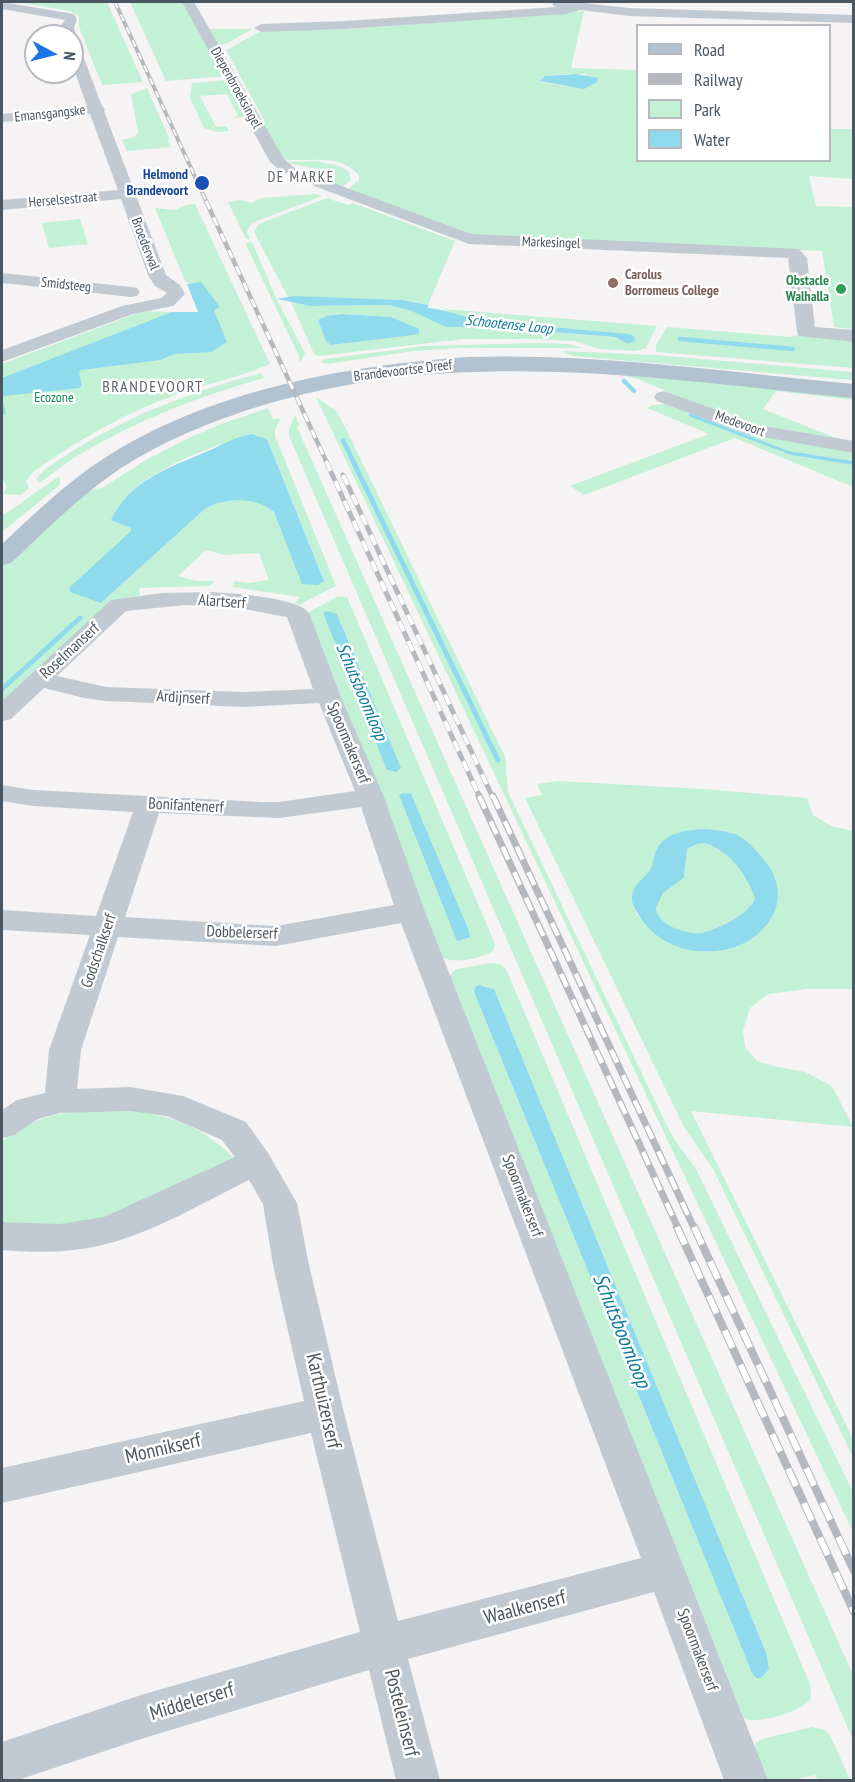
<!DOCTYPE html>
<html>
<head>
<meta charset="utf-8">
<style>
	body { margin:0 }
	#map { position:relative; width:855px; height:1782px; overflow:hidden; background:#f5f3f3; font-family:"PT Sans Narrow",sans-serif }
	canvas { display:block }
	.frame { position:absolute; inset:0; border:3px solid #4a5661; pointer-events:none }
	.legend { position:absolute; left:636px; top:24px; width:195px; height:138px; box-sizing:border-box; background:#fff; border:2px solid #b7bbc0; margin:0; padding:8px 10px; list-style:none; font-size:18px; color:#4a5661 }
	.legend li { display:flex; align-items:center; gap:12px; height:30px }
	.legend b { width:30px; border:2px solid #b7bbc0 }
	.north { position:absolute; left:24px; top:24px; width:60px; height:60px; box-sizing:border-box; background:#fff; border:2px solid #b7bbc0; border-radius:50%; rotate:97deg; font-size:16px; font-weight:700; line-height:24px; text-align:center; color:#4a5661 }
	.north::after { content:''; display:block; margin:auto; width:21px; height:27px; background:#1a73e8; clip-path:polygon(50% 0,100% 100%,50% 72%,0 100%) }
</style>
</head>
<body>
<div id="map">
<canvas width="855" height="1782"></canvas>
<div class="frame"></div>
<ul class="legend">
<li><b style="height:8px;background:#b3c2d1"></b>Road</li>
<li><b style="height:8px;background:#b5b8bd"></b>Railway</li>
<li><b style="height:16px;background:#c3f1d5"></b>Park</li>
<li><b style="height:16px;background:#90daee"></b>Water</li>
</ul>
<div class="north">N</div>
</div>
<script>
const c = document.querySelector('canvas').getContext('2d');
c.lineJoin = 'round';
function paint(path, color) {
  c.fillStyle = color;
  c.fill(path, 'evenodd');
}
function stroke(path, color, width, dash) {
  c.strokeStyle = color;
  c.lineWidth = width;
  c.lineCap = dash ? 'butt' : 'round';
  c.setLineDash(dash || []);
  c.stroke(path);
}
function write(font, color, halo, rows, align = 'center') {
  c.font = font + ' "PT Sans Narrow",sans-serif';
  c.lineWidth = 5;
  c.setLineDash([]);
  c.textBaseline = 'middle';
  c.strokeStyle = halo;
  c.fillStyle = color;
  for (const [text, x, y, turn = 0] of rows) {
    c.save();
    c.translate(x, y);
    c.rotate((+turn || 0) * Math.PI / 180);
    c.textAlign = isNaN(turn) ? turn : align;
    if (halo) c.strokeText(text, 0, 0);
    c.fillText(text, 0, 0);
    c.restore();
  }
}
paint(new Path2D(`
	M17,2h90l36,80 -41,3 -23,-58v-11l-9,-5z
	M130,2h54l41,74 -59,5z
	M584,11l-13,57 66,2 1,90h192v-31h23v50l-44,-3 7,30 37,1v122l-19,-2 -12,-76 -350,-14 -126,-46 13,-11v-5c-21,-23 -51,-12 -78,-16l-21,-38 4,-1 -38,-70 37,-20 88,-1zM566,74h21l-18,13 -26,-5 2,-6z
	M207,29h46l-35,19z
	M227,80l18,37 -14,1 7,-2 -11,-22 -27,2 16,31 10,-1 3,5 -12,1 -13,-4 -14,-30 2,-15z
	M147,88l23,52h-2l3,7 -44,4 -5,-11 12,-3 4,-4 -7,-39z
	M316,161l20,4 12,6 3,9 -10,8 -7,-3 1,-10 -4,-3 -47,-10z
	M316,194l6,2 -70,27 -5,8 3,8h-4l-18,-37 12,-2 12,3 9,-5z
	M327,198l21,7 5,-2 102,38 -27,64 -26,-5 -114,-3 -34,-65 5,-8z
	M195,204l75,160c-26,12 -65,20 -95,31 -51,18 -98,46 -142,77l-7,9 3,7 -8,7 -18,-1 4,-7 -5,-9v-114l141,-53 59,2 -11,-29 -6,-3 -30,-73 20,2 11,-5z
	M80,219l8,25 -39,4 -7,-25z
	M252,242l25,58 28,53 -5,10 -1,-7 -54,-113z
	M291,302l19,4 79,-1 20,5 37,17h42l126,10 15,7 5,-8 -153,-15 -24,-6 -14,-6 214,17 -11,22 -10,3 -37,-2 -24,-8 -37,-2h-74l-146,17 -4,-2zM342,314l49,3 28,13 -4,5 -84,10 -10,-28z
	M667,327l124,10 9,-3 53,4v30l-197,-16v-7z
	M537,343l32,1 14,4h-124l-45,3 -88,13 -5,-2 4,-3 99,-13z
	M561,351l94,4 198,17v8l-281,-24z
	M261,373l3,5c-65,18 -126,42 -184,76 -16,10 -26,19 -41,29l-3,-3c5,-10 22,-19 32,-26 59,-38 125,-63 193,-81z
	M621,375l232,18v7l-77,-9 -13,18 90,36 -103,-18 -112,-48z
	M316,397l21,15 10,19 158,326 3,35 157,330 9,17 22,30 157,323v40z
	M673,403l74,27 106,20v11l-64,-10 -99,-38 -2,2 103,40 62,10v22l-118,-49 -151,57 -14,-9 139,-52 -62,-26 5,-3z
	M268,408l5,11 8,-1 -6,11v7l61,150 -37,19 -4,-2 5,-6 -68,-10 3,-6 13,2 21,-3 -10,-27 -34,2 -19,-5 -28,26 19,5h17l-4,5 -71,2 1,7 -25,6 -113,104v-144l76,-69 24,-4 44,-28 36,-19 37,-16zM245,435l22,4 57,142c-12,-16 -41,-64 -56,-74 -17,-11 -45,-7 -62,1l-105,95 30,-72v-3l-19,-8c14,-45 92,-69 133,-85z
	M295,415l5,11 -3,1 556,1248v65l-564,-1304v-7z
	M58,477l2,1v7l-58,47v-16z
	M338,596l9,1 148,347 -2,7c-12,7 -39,14 -51,6l-134,-344zM324,613l13,1 63,154 -4,4 -9,-2z
	M558,781l146,8 103,9 6,17 18,11 22,5v158h-46l-39,5 -18,14 -7,23 2,16 12,14 20,6 28,5 27,14 21,41 -162,-16 162,328v18l-140,-288 -29,-42 -159,-329 17,-3 -5,-11zM722,831c58,16 82,94 12,115 -11,4 -23,7 -35,5 -13,-2 -29,-14 -41,-21 -12,-6 -29,-17 -25,-33 2,-14 14,-19 19,-30 2,-6 3,-12 5,-18z
	M705,843c27,9 39,30 50,55 -5,16 -37,31 -53,35 -15,2 -45,-8 -46,-25l7,-15 21,-15 3,-29 10,-5z
	M491,963l9,1 6,5 304,715 1,14c-8,14 -53,26 -67,21l-294,-742 2,-5 5,-3zM484,985l10,4 273,666 2,14 -13,9 -4,-5 -278,-681z
	M115,1107c52,9 80,13 119,51l-118,58 -57,13 -57,-3v-85c36,-28 69,-30 113,-34z
	M812,1727l13,3 5,5 20,45h-32l-3,-5 -22,5h-29l-10,-25 2,-12 6,-4z`), '#c3f1d5');
paint(new Path2D(`
	M576,74l21,4v4l-13,7 -44,-8 5,-5z
	M201,282l19,25 -6,3 13,32 -16,10 -36,2 -15,6 -79,10 -2,2 3,14 -3,2 -75,8 -2,2 4,16 -4,1v-37l170,-66h26l-11,-28z
	M293,296l109,4 26,5v3c18,1 34,9 53,13l148,13 5,2 1,5 -7,3 -13,-7 -127,-10h-42l-37,-17 -20,-5 -79,1 -33,-7z
	M342,314l49,3 28,12v4l-4,2 -84,10 -5,-4 -8,-21 8,-4z
	M690,413l99,38 64,10v4l-62,-10 -100,-38 -3,-2z
	M252,434l15,5 57,142 -6,4 -16,-1 -28,-72c-18,-16 -48,-14 -68,-4l-105,95 -31,-11 -1,-4 62,-57v-3l-20,-8c18,-40 60,-53 97,-69 14,-6 28,-15 44,-17z
	M327,611l10,3 64,154 -5,4 -9,-2 -64,-157z
	M403,793l8,1 58,137 1,6 -13,4 -58,-146z
	M706,829c10,1 21,2 31,6 10,5 17,13 24,21 39,42 5,91 -46,95 -30,3 -59,-9 -75,-34 -5,-7 -9,-13 -8,-21 2,-14 15,-18 20,-30 2,-5 2,-12 5,-17 10,-18 31,-19 49,-20zM705,843c26,9 40,30 50,55 -5,16 -37,31 -53,35 -15,2 -45,-8 -46,-25l7,-15 21,-15 3,-29 10,-5z
	M480,985l14,4 273,666 2,14 -8,9h-5l-4,-5 -278,-681 2,-6z`), '#90daee');
stroke(new Path2D(`
	M680,339l113,10
	M624,381l10,10
	M343,440l11,23`), '#90daee', 4.5);
stroke(new Path2D(`
	M353,461l145,299
	M2,689l78,-71`), '#90daee', 5);
paint(new Path2D(`
	M2,2l72,12 3,6 -3,7 2,9 -4,3v-3h-10l-2,-9 5,-7 -63,-11z
	M182,2h12l90,157 13,11 -2,3h-12l-13,-11z
	M552,2h23l54,6 225,7v8l-225,-7 -49,-6 -14,4 -221,15 -84,3 -7,-4 7,-4 84,-3 212,-14 -4,-1z
	M72,41l7,4 23,61 3,3 -1,2 62,164 14,10 5,9 -12,12 -40,8 -131,48v-12l120,-44 39,-8 6,-5 -12,-7 -7,-11 -27,-76 -119,11v-10l116,-10 -28,-76 -88,8v-8l85,-8 -15,-42z
	M320,178l151,56 328,15 8,9 8,69 39,3v12l-55,-6 -2,-4 -9,-74 -319,-14 -155,-58 -2,-3 2,-3z
	M2,273l129,14 6,1 3,4 -3,4 -6,1 -129,-14z
	M664,391l93,34 97,16v12l-108,-19 -89,-33 -3,-4 3,-4z
	M209,592c20,1 89,5 100,21l31,82 44,102 41,115 343,868h-44l-70,-188 -246,67 32,121h-44l-27,-110 -228,69 -123,41h-16v-38l139,-47 219,-63 -49,-199 -309,70v-35l302,-67 -31,-136 -10,-61 -14,-24c-45,22 -98,54 -147,65 -32,8 -67,8 -100,5v-28l58,2 44,-7 131,-60 -13,-17 -55,-24 -37,-5 -70,2 -22,6 -24,16 -12,3v-28l15,-10 28,-7 4,-43 41,-115 -88,-5v-20l94,6 37,-104 -100,-6 -31,-5v-16l31,5 229,12h17l76,-11 -36,-88 -75,4 -138,-6 -22,-3 -40,-10 -33,31 -9,2v-20l109,-101 51,-7zM185,605l48,2 54,10 26,72 -69,3 -138,-5 -49,-11 69,-65zM361,807l33,98 -118,21 -151,-9 34,-104 120,5zM401,923l240,635 -243,63 -54,-208 -35,-148 -12,-62 -29,-50 -22,-31 -63,-26 -53,-9 -53,2 4,-39 37,-113 158,9z`), '#c1cad2');
paint(new Path2D(`
	M469,357c129,-4 257,15 385,27v14c-202,-20 -399,-53 -597,9 -47,15 -94,34 -136,61 -40,27 -75,62 -110,95l-9,2v-21c32,-30 64,-61 101,-85 104,-68 244,-94 366,-102z`), '#b3c2d1');
const railFar4 = new Path2D(`
	M115,2l92,201`);
const railFar3 = new Path2D(`
	M206,201l121,262`);
const railFar2 = new Path2D(`
	M326,461l154,337
	M343,475l150,323`);
const railFar1 = new Path2D(`
	M479,796l199,432
	M493,796l201,432`);
const rail = new Path2D(`
	M677,1227l177,385
	M694,1227l160,344`);
stroke(railFar4, '#b5b8bd', 4);
stroke(railFar3, '#b5b8bd', 4.5);
stroke(railFar2, '#b5b8bd', 5);
stroke(railFar1, '#b5b8bd', 7);
stroke(rail, '#b5b8bd', 8);
stroke(railFar4, '#fff', 2, [7]);
stroke(railFar3, '#fff', 3, [9]);
stroke(railFar2, '#fff', 4, [11]);
stroke(railFar1, '#fff', 4.5, [14]);
stroke(rail, '#fff', 6, [19]);
for (const [x, y, r, color] of [
	[202,183,8,"#1a4fb4"],
	[613,283,6,"#8d6e63"],
	[841,289,6,"#2e9e5b"]
]) {
  const dot = new Path2D();
  dot.arc(x, y, r, 0, 2 * Math.PI);
  c.fillStyle = color;
  c.fill(dot);
  stroke(dot, '#fff', 2);
}
write('14px', '#4a5661', '#fff', [
	["Diepenbroeksingel",236,88,61],
	["Emansgangske",50,114,-6],
	["Herselsestraat",63,200,-5],
	["Markesingel",551,243,2],
	["Broederwal",145,244,69],
	["Smidsteeg",66,285,6],
	["Brandevoortse Dreef",403,371,-7],
	["Medevoort",740,424,20]
]);
write('bold 14px', '#164399', '#fff', [
	["Helmond",188,175],
	["Brandevoort",188,191]
], 'right');
write('bold 14px', '#785e54', '#fff', [
	["Carolus",625,275],
	["Borromeus College",625,291]
], 'left');
write('bold 14px', '#27864d', '#fff', [
	["Obstacle",829,281],
	["Walhalla",829,297]
], 'right');
write('14px', '#17864f', '#fff', [
	["Ecozone",54,398]
]);
c.letterSpacing = '1.5px';
write('15px', '#5f6368', '#fff', [
	["DE MARKE",301,178]
]);
c.letterSpacing = '0px';
write('italic 15px', '#0c7c9b', '#fff', [
	["Schootense Loop",509,325,6]
]);
c.letterSpacing = '1.5px';
write('16px', '#5f6368', '#fff', [
	["BRANDEVOORT",153,387]
]);
c.letterSpacing = '0px';
write('16px', '#4a5661', '#fff', [
	["Alartserf",222,602,4],
	["Roselmanserf",70,651,-43],
	["Ardijnserf",183,698,3],
	["Spoormakerserf",348,743,67],
	["Bonifantenerf",186,806,3],
	["Dobbelerserf",242,933,2],
	["Godschalkserf",99,951,-71],
	["Spoormakerserf",522,1196,69],
	["Spoormakerserf",697,1650,69]
]);
write('italic 18px', '#0c7c9b', '#fff', [
	["Schutsboomloop",361,692,67]
]);
write('20px', '#4a5661', '#fff', [
	["Karthuizerserf",323,1401,77],
	["Monnikserf",163,1449,-13],
	["Waalkenserf",525,1608,-15],
	["Middelerserf",192,1702,-17],
	["Posteleinserf",401,1713,76]
]);
write('italic 21px', '#0c7c9b', '#fff', [
	["Schutsboomloop",621,1331,68]
]);
</script>
</body>
</html>
